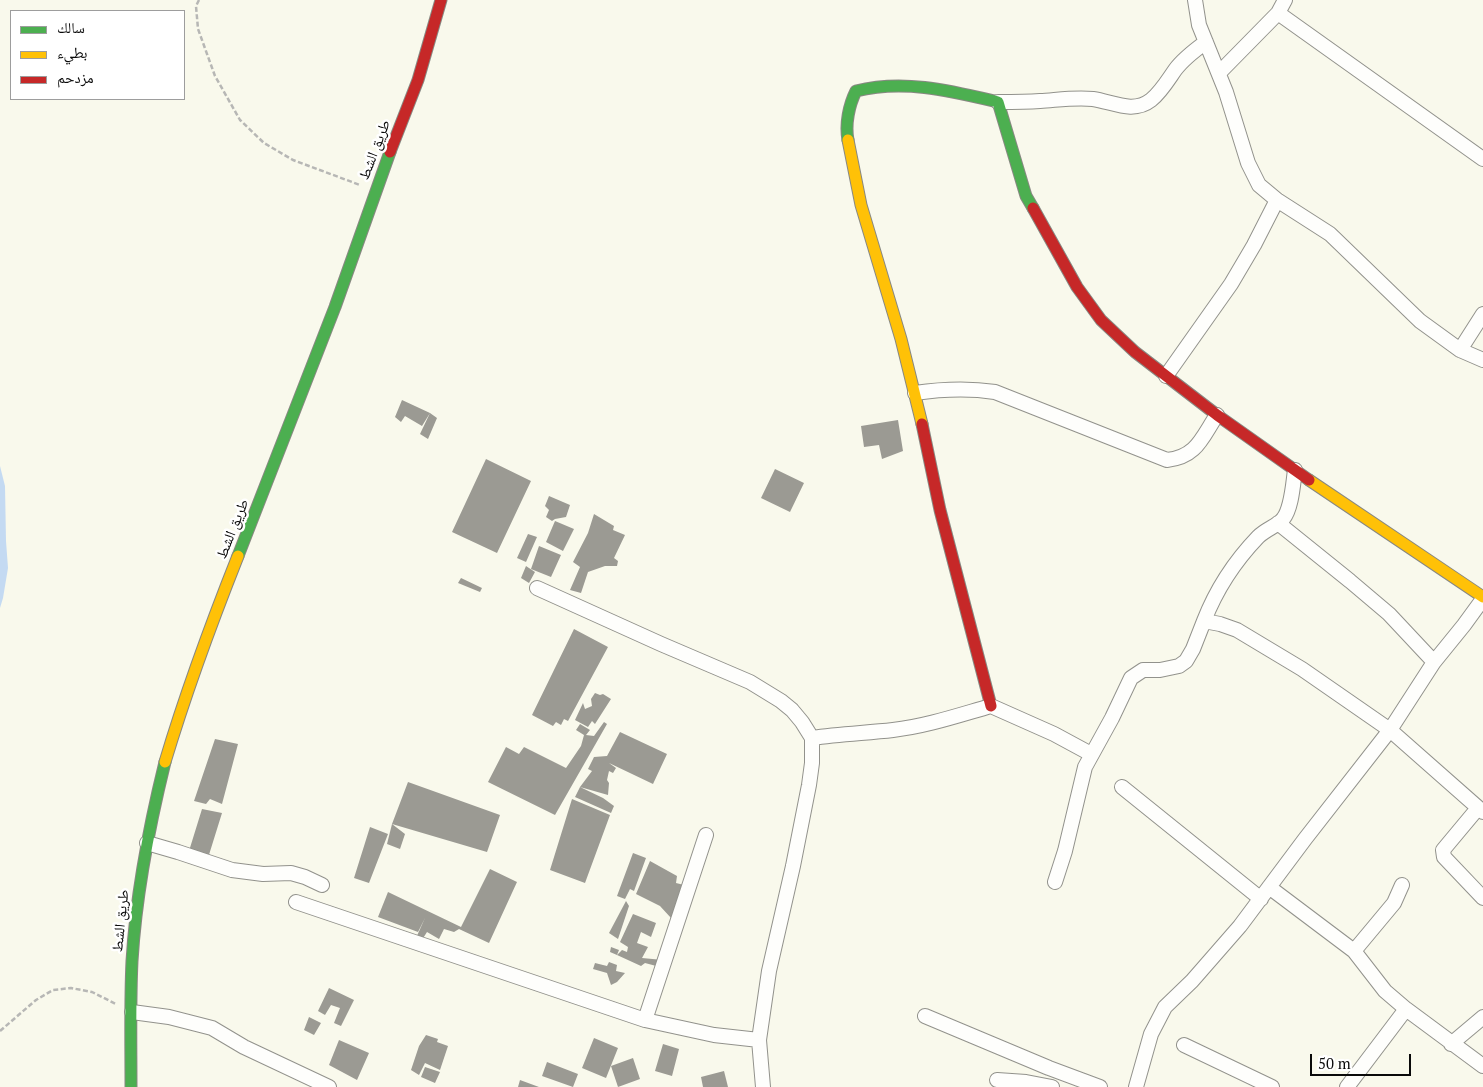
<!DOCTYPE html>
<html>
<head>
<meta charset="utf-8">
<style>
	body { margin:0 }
	#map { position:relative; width:1483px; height:1087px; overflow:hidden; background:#f9f9ec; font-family:"PT Serif","Noto Naskh Arabic",serif }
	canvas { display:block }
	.legend { position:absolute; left:10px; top:10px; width:175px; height:90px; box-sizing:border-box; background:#fff; border:1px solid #9d9d9d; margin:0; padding:6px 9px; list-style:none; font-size:15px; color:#0a0a0a }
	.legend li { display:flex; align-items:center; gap:10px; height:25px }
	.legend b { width:25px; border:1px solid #9d9d9d }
	.scale { position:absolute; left:1310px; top:1054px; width:101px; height:22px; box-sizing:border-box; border:2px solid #0a0a0a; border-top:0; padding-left:6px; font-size:15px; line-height:18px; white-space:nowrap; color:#0a0a0a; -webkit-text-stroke:4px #fff; paint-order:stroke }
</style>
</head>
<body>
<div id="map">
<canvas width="1483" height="1087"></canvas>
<ul class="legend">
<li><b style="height:6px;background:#4caf50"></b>سالك</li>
<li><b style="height:6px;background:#ffc107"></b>بطيء</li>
<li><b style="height:6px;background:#c62828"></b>مزدحم</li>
</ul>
<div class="scale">50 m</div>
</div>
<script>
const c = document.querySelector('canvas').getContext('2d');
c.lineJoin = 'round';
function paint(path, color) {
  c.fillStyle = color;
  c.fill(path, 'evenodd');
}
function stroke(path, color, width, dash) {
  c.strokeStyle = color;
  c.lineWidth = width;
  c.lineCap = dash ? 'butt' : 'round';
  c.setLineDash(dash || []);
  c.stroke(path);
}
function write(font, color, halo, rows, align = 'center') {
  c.font = font + ' "PT Serif","Noto Naskh Arabic",serif';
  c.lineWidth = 5;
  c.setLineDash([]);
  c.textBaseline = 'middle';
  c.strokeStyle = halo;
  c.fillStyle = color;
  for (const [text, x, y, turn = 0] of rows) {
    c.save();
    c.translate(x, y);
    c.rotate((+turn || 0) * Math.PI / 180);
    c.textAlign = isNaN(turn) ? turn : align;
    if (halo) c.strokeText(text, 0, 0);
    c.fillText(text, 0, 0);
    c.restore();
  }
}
paint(new Path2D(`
	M0,466l5,20 1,55 2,27 -5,30 -3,10z`), '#c4daf2');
paint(new Path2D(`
	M402,400l28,13 -8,13 -17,-10 -4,6 -6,-5z
	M430,413l7,5 -9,21 -8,-5z
	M898,420l5,31 -21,8 -3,-14 -15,2 -3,-21z
	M486,459l45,22 -34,72 -45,-21z
	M775,469l29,14 -14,29 -29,-14z
	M549,496l21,9 -4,12 -11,2 -3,2 -6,-4 3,-7 -4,-4z
	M594,514l20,12 -1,4 12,5 -11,23 4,3 -1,5h-12l-17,6 -7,21 -11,-3 10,-23 -7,-5 15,-29z
	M555,521l19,8 -11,22 -17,-9z
	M528,534l9,3 -11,25 -9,-4z
	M539,546l22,9 -10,22 -20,-8z
	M526,566l9,6 -6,11 -8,-5z
	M461,578l21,10 -2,4 -22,-9z
	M574,629l34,18 -40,74 -4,-2 -3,6 -5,-3 -3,4 -21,-11z
	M595,693l5,2 3,-1 8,5 -16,25 -3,-3 -4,6 -13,-7 8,-17 2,6 7,-3 -1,-7z
	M604,722l3,2 -52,91 -67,-33 18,-35 13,7 5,-7 42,21 15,-22 3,-11 -8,-5 4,-6 10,6 -4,5 8,1z
	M620,732l47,22 -14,30 -44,-21 7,5 -3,5 -4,-2 -2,9 2,3 -1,12 -28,-8 12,-16 -4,-2 6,-12 13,-1z
	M215,739l23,5 -16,60 -12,-5 -4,5 -12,-3z
	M408,782l92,33 -13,37 -95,-28z
	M580,787l23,11 11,8 -3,7 -36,-16z
	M572,799l38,16 -25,68 -35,-13z
	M202,809l20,4 -14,45 -19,-7z
	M392,824l13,10 -5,15 -13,-5z
	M370,827l18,7 -19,49 -15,-5z
	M633,853l13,5 -12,33 -4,-2 -5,10 -8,-3z
	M650,861l27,15 -1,7 8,2 -4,19 -9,14 -11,-12 -24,-12z
	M490,869l27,13 -28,61 -30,-14 -5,3 -10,-3 -5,10 -12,-7 -7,11 -4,-5 9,-20 -7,14 -40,-15 10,-25 73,35z
	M626,901l3,5 -11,33 -9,-6z
	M633,914l23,9 -5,14 -10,-5 -4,11 11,4 -6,11 21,2 -3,7 -15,-4 -4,3 -24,-11 -7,-3 1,-5 8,3 -2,5 5,-5 5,2 1,-5 -8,-5z
	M609,962l8,3 -1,6 9,2 -8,9 -6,3 -4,-12 -14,-4 2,-6 12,3z
	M329,988l25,12 -13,26 -7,-3 6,-15 -9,-3 -6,10 -7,-4z
	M309,1017l12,6 -7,12 -10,-5z
	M426,1035l12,4 -1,3 11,4 -8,24 -15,-7 -6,12 -8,-5 8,-24z
	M594,1038l24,10 -12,30 -24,-10z
	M339,1040l30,13 -12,27 -28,-15z
	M663,1044l16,5 -7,27 -17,-5z
	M633,1058l7,21 -22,8 -7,-21z
	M547,1062l31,12 -5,13 -31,-11z
	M425,1067l15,5 -5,11 -14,-6z
	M724,1071l4,16h-25l-2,-10z
	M520,1080l19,7h-21z`), '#9b9a93');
const street = new Path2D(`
	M1195,0l4,25 27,67 22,71 11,22 18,15 53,34 90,87 40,29 23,10
	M1278,13l7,-13
	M1219,73l59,-60 205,146
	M998,102c14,0 28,0 42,-1 17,-1 35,-4 53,-2 20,3 40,15 58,1 10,-8 17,-20 24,-30 8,-11 20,-20 31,-28
	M1460,350l23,-36
	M1166,376l65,-92 23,-39 23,-45
	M915,393c28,-4 53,-5 80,-1l172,68c30,-3 35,-23 50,-45
	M1278,523l72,58 39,33 45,48
	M537,588l124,56 89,38 31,19 11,9 10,12 10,16v25l-3,22 -16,81 -24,105 -10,69 4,47
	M1204,621c12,-31 31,-60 54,-84 8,-8 19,-11 25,-18 9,-11 10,-36 12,-49
	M812,738c27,-4 54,-5 81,-8 34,-4 66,-15 98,-24l63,28 37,20
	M1122,787l139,112
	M1478,808l-35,42 1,7 39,41
	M147,843l31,9 54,18 31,4 28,-1 14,4 17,8
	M1055,882l10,-31 20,-84 27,-49 19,-40 12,-8h17l19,-4 7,-5 7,-12 11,-28 16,3 17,6 65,39 88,61 93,82
	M1269,887l85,64 31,40 21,18 77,57
	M296,902l349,118 69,15 45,5
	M1354,951l40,-48 8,-18
	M132,1012l37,5 43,11 32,19 85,40
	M925,1016l124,52 51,19
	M645,1020l61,-185
	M1451,1044l32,-27
	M1184,1045l88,42
	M997,1080l29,2 26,5
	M1136,1087l15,-53 14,-27 27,-26 48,-55 65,-87 85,-109 44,-68 30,-37 19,-26
	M1347,1087l59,-78`);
const fast = new Path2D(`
	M848,140c-3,-16 1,-35 8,-49 48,-12 95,0 142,11l28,94 7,12
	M238,556l97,-249 55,-155
	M131,1087c0,-42 -1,-84 1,-126 4,-67 17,-134 33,-199`);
const slow = new Path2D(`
	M848,140l13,65 40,134 21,85
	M1309,480l174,117
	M165,762c21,-70 46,-138 73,-206`);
const jam = new Path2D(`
	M390,152l28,-72 23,-80
	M1033,208l44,79 24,33 34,32 82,63 92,65
	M922,424l18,86 51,196`);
stroke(street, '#92928c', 16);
stroke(fast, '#888882', 13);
stroke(slow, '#888882', 13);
stroke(jam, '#888882', 13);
stroke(new Path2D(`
	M199,0l-3,6 2,23 17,47 25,44 24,23 29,17 67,25
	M0,1031l36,-31 17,-10 18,-2 21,4 24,12`), '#b7b7b5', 2.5, [5, 2.5]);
stroke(street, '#fefefc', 14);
stroke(fast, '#4caf50', 11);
stroke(slow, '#ffc107', 11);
stroke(jam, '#c62828', 11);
write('15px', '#0a0a0a', '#fff', [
	["طريق الشط",375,150,-69],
	["طريق الشط",233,529,-68],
	["طريق الشط",121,921,-84]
]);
</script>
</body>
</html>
